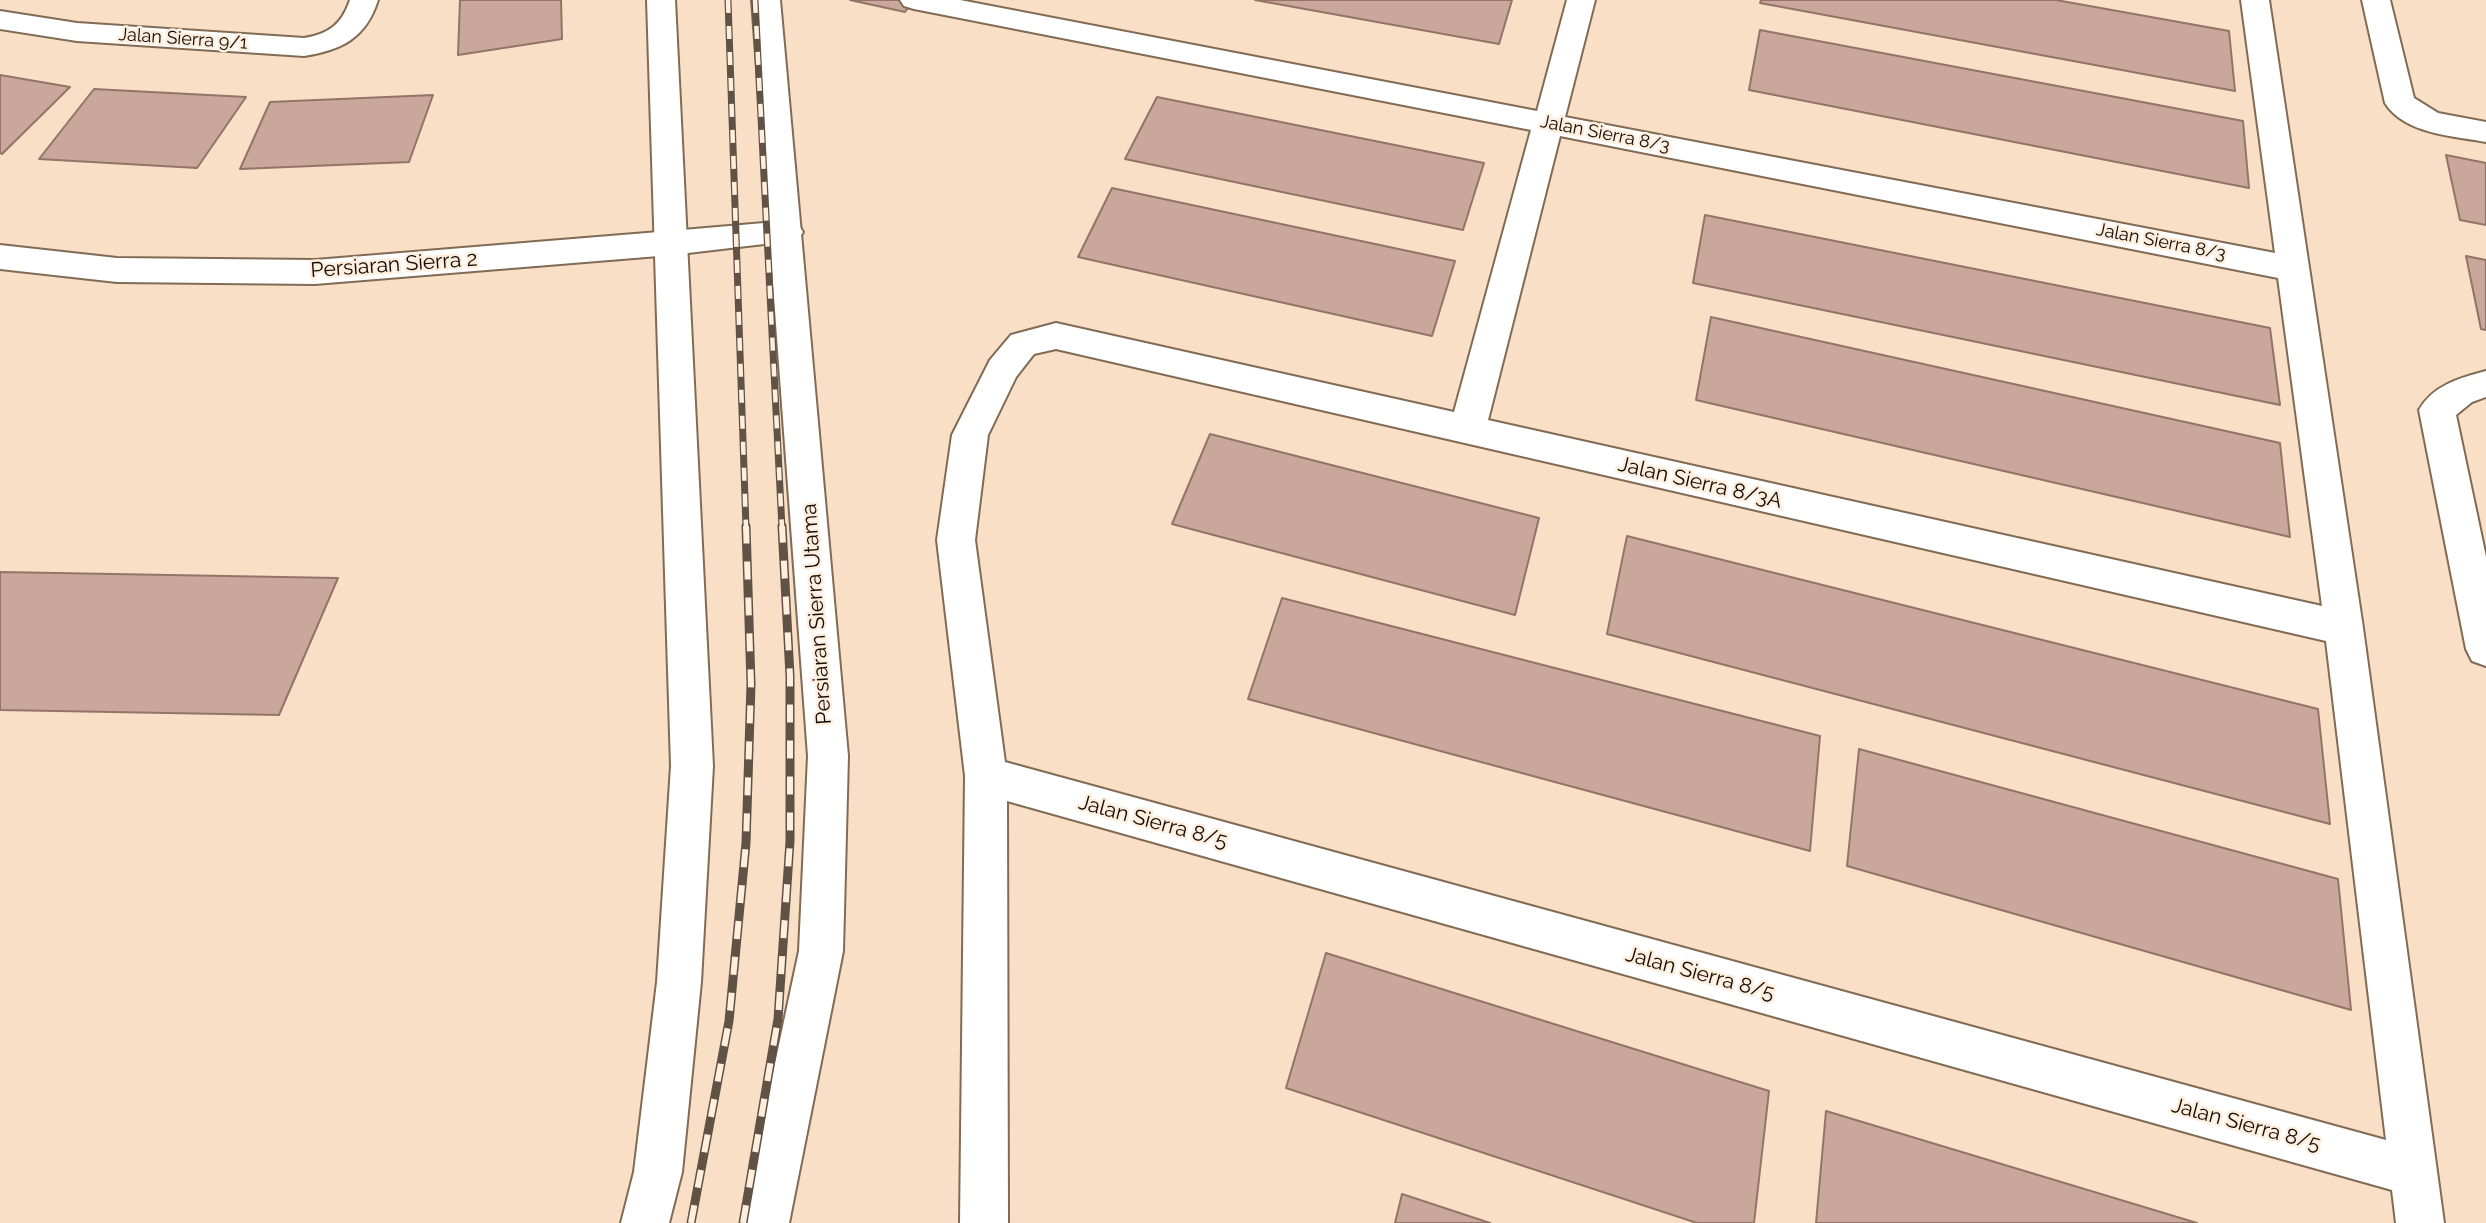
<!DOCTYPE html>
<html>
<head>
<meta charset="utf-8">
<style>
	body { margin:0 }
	canvas { display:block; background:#f8dfc5 }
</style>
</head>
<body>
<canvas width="2486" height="1223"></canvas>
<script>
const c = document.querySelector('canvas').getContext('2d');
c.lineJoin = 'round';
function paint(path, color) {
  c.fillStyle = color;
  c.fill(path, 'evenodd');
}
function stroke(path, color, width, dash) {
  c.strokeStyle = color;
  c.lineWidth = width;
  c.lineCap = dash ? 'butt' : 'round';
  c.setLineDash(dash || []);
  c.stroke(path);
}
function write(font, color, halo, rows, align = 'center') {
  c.font = font + ' Raleway,sans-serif';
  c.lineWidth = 5;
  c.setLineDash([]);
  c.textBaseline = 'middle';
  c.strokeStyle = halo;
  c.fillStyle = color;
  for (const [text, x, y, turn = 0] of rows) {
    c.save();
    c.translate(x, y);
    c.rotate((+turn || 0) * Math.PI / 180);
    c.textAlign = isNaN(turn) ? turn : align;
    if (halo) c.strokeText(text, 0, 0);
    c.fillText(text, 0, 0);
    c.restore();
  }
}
const building = new Path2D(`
	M460,0h101l1,39 -104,16z
	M850,0h64l-9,12z
	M1255,0h257l-13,44z
	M1761,0h295l173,31 6,60 -475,-88z
	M1760,30l483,91 6,67 -500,-98z
	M0,75l70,12 -68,67 -2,-1z
	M94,89l152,8 -49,71 -158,-9z
	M433,95l-24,67 -169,7 30,-67z
	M1157,97l327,66 -21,67 -338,-71z
	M2446,155l40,8v62l-26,-5z
	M1112,188l343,73 -23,75 -354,-79z
	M1705,215l565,113 10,77 -587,-122z
	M2466,256l20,4v70l-5,-1z
	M1711,317l569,126 10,94 -594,-137z
	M1210,434l329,84 -24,97 -343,-91z
	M1627,536l691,173 12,115 -723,-190z
	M0,572l338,6 -59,137 -279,-5z
	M1282,598l538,138 -10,115 -562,-152z
	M1859,749l479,130 13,131 -504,-144z
	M1326,953l443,138 -15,132h-57l-411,-135z
	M1826,1111l371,112h-381z
	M1402,1194l88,29h-95z`);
paint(building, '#c9a79a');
stroke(building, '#947468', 2);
const minor = new Path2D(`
	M350,0h28c-12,38 -36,50 -74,56l-227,-15 -77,-12v-18l77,12 227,15c25,-4 38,-14 46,-38z
	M900,0h60l577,111 30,-111h28l-30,117 710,136 -34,-253h28l94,628 81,595h-48l-4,-33 -1385,-389 1,422h-48l5,-447 -28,-236 15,-105 38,-75 21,-25 45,-12 398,89 77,-282 -617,-121 -10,-3zM1560,136l718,142 44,328 -834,-186zM1056,349l1270,292 60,499 -1381,-378 -30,-222 13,-105 28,-58 18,-23z
	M2362,0h28l24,98 24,15 48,9v20c-32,-6 -82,-8 -101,-39z
	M787,221l11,3 5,8 -5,8 -127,15 -11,-4 -5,-8 5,-8 11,-4z
	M2486,371v26l-14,5 -16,13 30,142v109l-14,-5 -6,-12 -47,-239c14,-25 41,-32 67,-39z`);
const tertiary = new Path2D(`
	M671,231l11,4 5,8 -5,8 -11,4 -356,29 -198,-2 -117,-13v-24l117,13 198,2z`);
const secondary = new Path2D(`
	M647,0h28l38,766 -12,216 -19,190 -13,51h-48l13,-51 23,-190 14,-216z
	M752,0h28l68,756 -5,195 -54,272h-48l58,-272 9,-195z`);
stroke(minor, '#816b54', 4);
stroke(tertiary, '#816b54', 4);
stroke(secondary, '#816b54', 4);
paint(minor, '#fff');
paint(tertiary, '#fff');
paint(secondary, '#fff');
const railFar1 = new Path2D(`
	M728,0l18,528
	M755,0l27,528`);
const rail = new Path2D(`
	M691,1223l38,-202 17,-178 5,-159 -5,-158
	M743,1223l35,-204 12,-178v-165l-8,-150`);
stroke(railFar1, '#605345', 7);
stroke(rail, '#605345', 9);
stroke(railFar1, '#fdeede', 4.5, [13]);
stroke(rail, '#fdeede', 6, [18]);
write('18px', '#130b04', '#fdeede', [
	["Jalan Sierra 9/1",183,39,4],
	["Jalan Sierra 8/3",1605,134,11],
	["Jalan Sierra 8/3",2161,242,11]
]);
write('21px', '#130b04', '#fdeede', [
	["Persiaran Sierra 2",394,265,-4],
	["Jalan Sierra 8/3A",1700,483,13],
	["Persiaran Sierra Utama",817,614,-94],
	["Jalan Sierra 8/5",1153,822,15],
	["Jalan Sierra 8/5",1700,974,15],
	["Jalan Sierra 8/5",2246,1125,15]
]);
</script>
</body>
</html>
